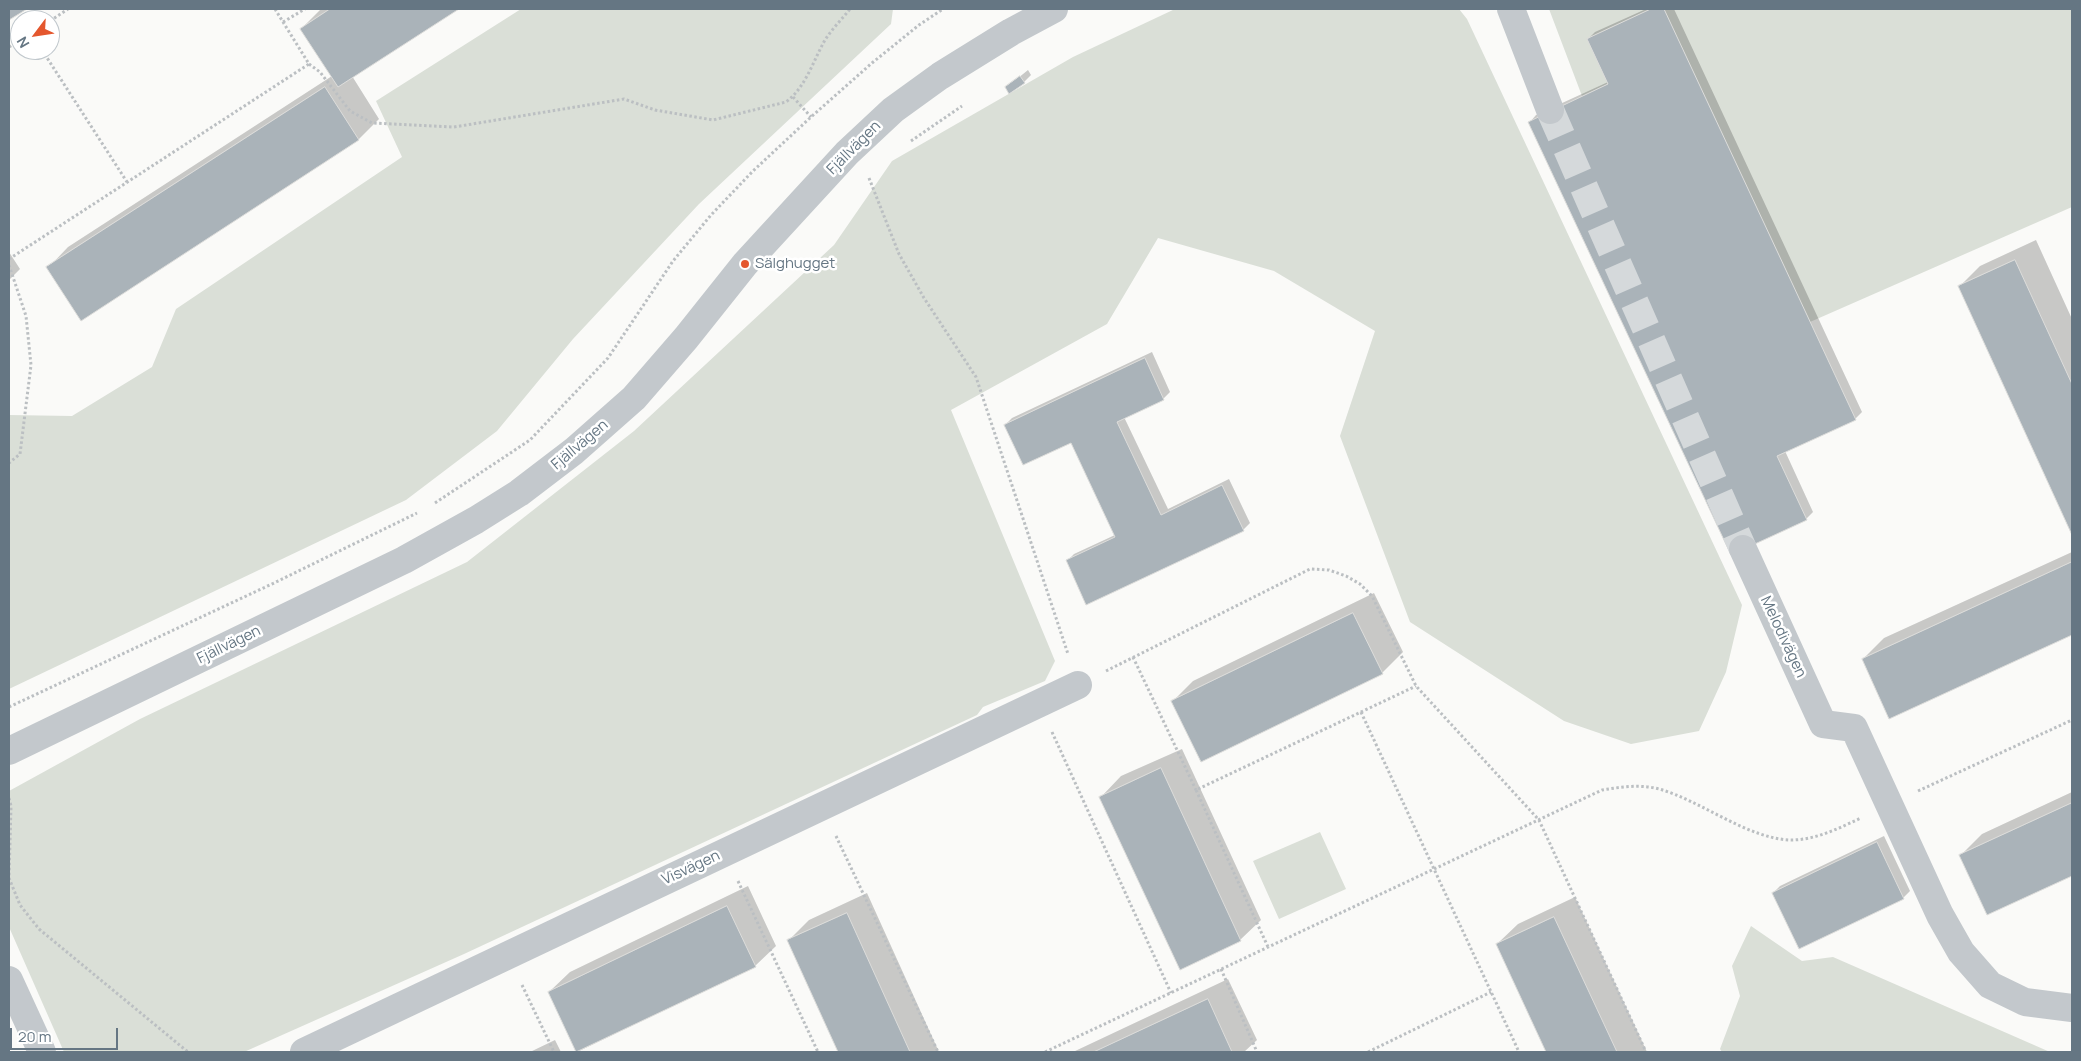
<!DOCTYPE html>
<html>
<head>
<meta charset="utf-8">
<style>
	body { margin:0 }
	#map { position:relative; width:2081px; height:1061px; overflow:hidden; background:#fafaf8; font-family:Manrope,sans-serif }
	canvas { display:block }
	.frame { position:absolute; inset:0; border:10px solid #657683; pointer-events:none }
	.north { position:absolute; left:10px; top:10px; width:50px; height:50px; box-sizing:border-box; background:#fff; border:1px solid #c1c8cd; border-radius:50%; rotate:239deg; font-size:14px; font-weight:700; line-height:20px; text-align:center; color:#657683 }
	.north::after { content:''; display:block; margin:auto; width:18px; height:22px; background:#e4572e; clip-path:polygon(50% 0,100% 100%,50% 72%,0 100%) }
	.scale { position:absolute; left:10px; top:1028px; width:108px; height:22px; box-sizing:border-box; border:2px solid #657683; border-top:0; padding-left:6px; font-size:15px; line-height:18px; white-space:nowrap; color:#657683; -webkit-text-stroke:4px #fff; paint-order:stroke }
</style>
</head>
<body>
<div id="map">
<canvas width="2081" height="1061"></canvas>
<div class="frame"></div>
<div class="north">N</div>
<div class="scale">20 m</div>
</div>
<script>
const c = document.querySelector('canvas').getContext('2d');
c.lineJoin = 'round';
function paint(path, color) {
  c.fillStyle = color;
  c.fill(path, 'evenodd');
}
function stroke(path, color, width, dash) {
  c.strokeStyle = color;
  c.lineWidth = width;
  c.lineCap = dash ? 'butt' : 'round';
  c.setLineDash(dash || []);
  c.stroke(path);
}
function write(font, color, halo, rows, align = 'center') {
  c.font = font + ' Manrope,sans-serif';
  c.lineWidth = 5;
  c.setLineDash([]);
  c.textBaseline = 'middle';
  c.strokeStyle = halo;
  c.fillStyle = color;
  for (const [text, x, y, turn = 0] of rows) {
    c.save();
    c.translate(x, y);
    c.rotate((+turn || 0) * Math.PI / 180);
    c.textAlign = isNaN(turn) ? turn : align;
    if (halo) c.strokeText(text, 0, 0);
    c.fillText(text, 0, 0);
    c.restore();
  }
}
paint(new Path2D(`
	M521,9h372l-2,15 -192,180 -126,135 -76,92 -91,69 -397,189v-274l63,1 80,-49 24,-58 226,-152 -26,-56z
	M1175,9h284l8,10 275,586 -16,67 -27,59 -68,13 -67,-23 -154,-99 -70,-186 35,-105 -101,-60 -116,-33 -51,86 -156,86 104,251 -10,20 -62,26 -6,8 -513,239 -220,98h-180l-55,-125v-136l131,-72 327,-157 167,-131 200,-186 58,-84 181,-104z
	M1549,9h102l-64,30 21,45 -26,12z
	M1664,9h407l1,198 -262,115z
	M1320,832l26,57 -67,30 -26,-58z
	M1751,926l51,35 31,-4 217,95h-328l-2,-3 20,-53 -8,-30z`), '#dadfd7');
paint(new Path2D(`
	M321,9h136l-105,67 27,43 -20,20 -311,129 20,-21 264,-171 -31,-47z
	M1646,9h28l188,403 -7,7 -70,32 28,61 -7,7 -276,-397 6,-7 72,-33 -20,-43 7,-7z
	M1028,70l3,5 -7,7 -17,5z
	M2036,240l36,79v213l-113,-245 21,-21z
	M9,252l11,17 -11,11z
	M1152,352l18,40 -7,7 -39,18 44,92 61,-30 21,44 -7,7 -176,31 7,-7 41,-19 -44,-94 -66,-16 7,-7z
	M2072,552v82l-182,84 -27,-59 21,-21z
	M1374,593l29,59 -21,21 -209,28 20,-20z
	M1182,749l79,171 -21,20 -139,-143 20,-21z
	M2072,792v83l-84,38 -27,-58 21,-21z
	M1884,836l26,55 -7,7 -130,-5 7,-7z
	M748,886l28,60 -21,20 -178,86 -28,-60 21,-20z
	M867,893l72,159h-100l-50,-112 20,-20z
	M1575,897l72,155h-100l-50,-108 21,-20z
	M1228,979l29,61 -13,12h-171z
	M555,1040l6,12h-31z`), '#0003');
const building = new Path2D(`
	M9,9h18l-18,11z
	M330,9h129l-121,78 -38,-58z
	M1651,9h13l192,411 -79,36 30,64 -76,35 -203,-433 80,-38 -21,-45z
	M1020,76l5,7 -16,11 -4,-7z
	M325,87l34,53 -278,181 -35,-54z
	M2015,260l57,124v151l-114,-249z
	M1145,358l19,42 -47,22 44,93 61,-30 22,46 -158,74 -20,-45 49,-23 -44,-94 -48,22 -19,-40z
	M2072,562v73l-183,84 -27,-60z
	M1353,613l30,61 -182,88 -30,-61z
	M1161,768l80,173 -61,29 -81,-173z
	M2072,803v73l-85,39 -28,-60z
	M1877,842l27,57 -105,50 -27,-56z
	M727,906l29,61 -180,85 -28,-60z
	M847,913l63,139h-72l-51,-112z
	M1554,917l63,135h-71l-50,-108z
	M1208,999l24,53h-138z`);
paint(building, '#aab3b9');
stroke(building, '#dcdcda', 1);
stroke(new Path2D(`
	M1550,110l193,439`), '#d5d9db', 28, [28, 14]);
stroke(new Path2D(`
	M50,21l18,-12
	M283,22l22,-13
	M9,47l11,-7
	M42,50l85,132
	M309,64l11,8 30,39 22,12 82,4 170,-28 31,11 58,10 73,-18c20,-15 27,-41 39,-62 7,-11 17,-21 25,-31
	M793,97l18,20
	M911,141l51,-35
	M869,178l30,76 25,44 52,79 92,277
	M9,259l300,-195 -34,-55
	M9,265l17,51 5,49 -11,89 -11,9
	M435,503l95,-63 78,-82 65,-97 38,-46 42,-44 58,-54 61,-54 47,-38 24,-16
	M1133,657l63,133
	M1106,671l204,-102 19,1 17,6 14,8 12,12 44,90 123,134 107,232
	M9,707l265,-124 143,-70
	M1361,712l158,340
	M1052,732l119,261
	M1918,791l154,-71
	M9,798l2,8 -2,72 11,27 19,24 149,123
	M836,836l102,216
	M738,881l80,171
	M1268,947l-72,-157 220,-104
	M1221,969l36,83
	M522,985l32,67
	M1045,1052l557,-262c19,-3 38,-6 57,-1 43,12 89,50 132,51 25,0 48,-12 70,-22
	M1368,1052l123,-60`), '#bbbfc2', 3, [2.5, 2.5]);
stroke(new Path2D(`
	M1511,9l39,101
	M1743,549l80,175 31,4 86,187 21,37 29,33 35,17 47,6
	M9,751l395,-191 72,-40 43,-27 55,-42 60,-53 52,-60 59,-74 102,-111 46,-43 47,-34 71,-44 43,-23
	M9,980l33,72
	M304,1052l774,-367`), '#c3c8cc', 28);
for (const [x, y, r, color] of [
	[745,264,5,"#e4572e"]
]) {
  const dot = new Path2D();
  dot.arc(x, y, r, 0, 2 * Math.PI);
  c.fillStyle = color;
  c.fill(dot);
  stroke(dot, '#fff', 2);
}
write('15px', '#657683', '#fff', [
	["Fjällvägen",854,148,-45],
	["Fjällvägen",580,445,-40],
	["Melodivägen",1783,637,65],
	["Fjällvägen",229,645,-26],
	["Visvägen",691,868,-25]
]);
write('15px', '#657683', '#fff', [
	["Sälghugget",755,264]
], 'left');
</script>
</body>
</html>
